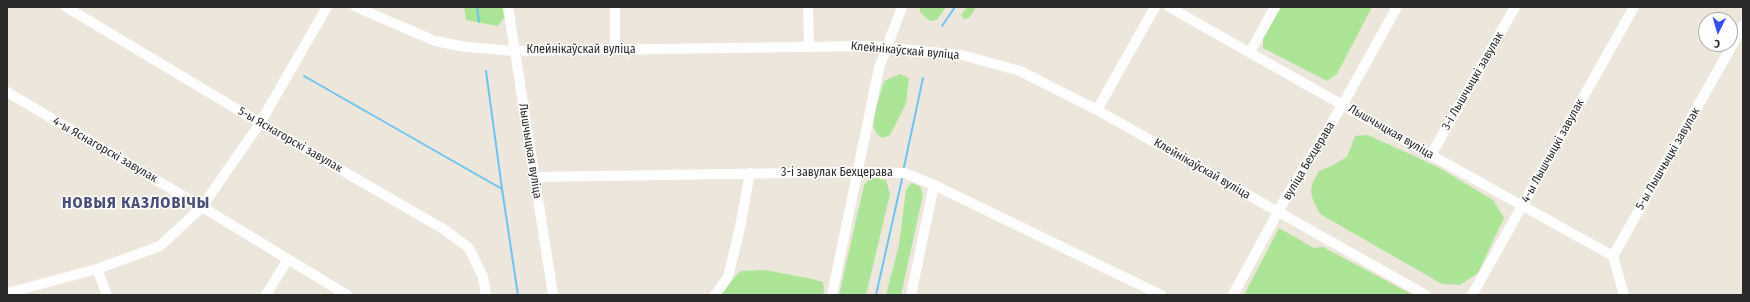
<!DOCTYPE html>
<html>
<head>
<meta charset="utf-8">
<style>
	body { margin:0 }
	#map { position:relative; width:1750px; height:302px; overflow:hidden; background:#ede7db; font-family:"Fira Sans Condensed",sans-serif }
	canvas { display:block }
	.frame { position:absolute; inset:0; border:8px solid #2a2a2a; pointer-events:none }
	.north { position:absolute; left:1698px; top:12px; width:40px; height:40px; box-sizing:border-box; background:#fff; border:1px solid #aaa; border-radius:50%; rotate:185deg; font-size:11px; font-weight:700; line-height:16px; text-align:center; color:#2a2a2a }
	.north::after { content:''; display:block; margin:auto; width:14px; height:18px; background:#364cff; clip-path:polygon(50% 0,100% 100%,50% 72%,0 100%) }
</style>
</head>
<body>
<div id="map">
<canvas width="1750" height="302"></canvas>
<div class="frame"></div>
<div class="north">С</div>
</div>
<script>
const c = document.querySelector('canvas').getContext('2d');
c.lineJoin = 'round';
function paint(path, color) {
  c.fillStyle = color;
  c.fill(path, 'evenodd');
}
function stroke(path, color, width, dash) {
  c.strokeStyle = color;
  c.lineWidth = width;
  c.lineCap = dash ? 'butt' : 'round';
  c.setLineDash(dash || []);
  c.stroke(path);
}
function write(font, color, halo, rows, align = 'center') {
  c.font = font + ' "Fira Sans Condensed",sans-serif';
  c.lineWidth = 3;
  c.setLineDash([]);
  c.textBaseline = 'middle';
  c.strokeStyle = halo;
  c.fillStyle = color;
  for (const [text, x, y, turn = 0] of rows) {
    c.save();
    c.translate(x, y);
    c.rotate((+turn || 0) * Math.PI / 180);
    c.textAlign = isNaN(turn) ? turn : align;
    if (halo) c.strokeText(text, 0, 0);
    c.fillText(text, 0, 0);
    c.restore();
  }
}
paint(new Path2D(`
	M464,7h39l1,11 -6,8 -32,-6z
	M920,7h26l-9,13 -7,1 -10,-9z
	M967,7h9l-7,11 -5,1 -3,-4z
	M1281,7h91l-35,67 -10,7 -64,-33v-10z
	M900,74l9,4 -3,26 -16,31 -8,3c-4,-3 -7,-5 -8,-10 -2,-10 7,-36 10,-47z
	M1368,135l70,32 55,33 11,18 -26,55 -18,12 -18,-1 -122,-70c-10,-21 -13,-22 -1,-43l10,-4 18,-10 8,-21z
	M871,177l15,3 4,14 -24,101h-27l25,-110z
	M911,183l9,3 3,9 -22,100h-15l13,-50 7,-55z
	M1279,228l35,20 9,-1 90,48h-169z
	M765,270l43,8 15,4 1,8 -1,5h-102l12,-17 8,-7z`), '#abe596');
stroke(new Path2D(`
	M477,7l2,15
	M942,26l13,-19
	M486,71l16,118
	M304,76l198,113 16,106
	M904,167l19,-89
	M876,295l26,-116`), '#6ac4f3', 2);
stroke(new Path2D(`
	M66,7l194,116 185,107 24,18 14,29 3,18
	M356,7l79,34 31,6 49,4 355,-5 92,9 58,16 77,39 329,185
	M508,7l45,288
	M615,7v43
	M808,7l1,39
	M1169,7l262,148 182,101
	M1250,52l25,-45
	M7,92l195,115 145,88
	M1097,110l58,-103
	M1431,155l84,-148
	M534,177l325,-5 45,1 30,12 227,110
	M97,269l10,26
	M7,293l90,-24 63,-23 42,-39 58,-84 67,-116
	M266,295l22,-36
	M715,295l13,-18 11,-45 11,-59
	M832,295l47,-227 23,-61
	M911,295l23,-110
	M1233,295l52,-96 58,-95 54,-97
	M1472,295l162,-288
	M1624,295l-11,-39 130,-230`), '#fff', 10);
write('12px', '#2a2a2a', '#fff', [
	["Клейнікаўскай вуліца",581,50],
	["Клейнікаўскай вуліца",905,51,5],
	["3-і Лышчыцкі завулак",1473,81,-60],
	["Лышчыцкая вуліца",1391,132,30],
	["5-ы Яснагорскі завулак",290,140,30],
	["4-ы Яснагорскі завулак",105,150,30],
	["Лышчыцкая вуліца",530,151,81],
	["4-ы Лышчыцкі завулак",1553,151,-61],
	["5-ы Лышчыцкі завулак",1668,159,-60],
	["вуліца Бехцерава",1309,161,-59],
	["Клейнікаўскай вуліца",1202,169,30],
	["3-і завулак Бехцерава",837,173]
]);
c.letterSpacing = '1px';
write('bold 16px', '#494e7c', '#fff', [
	["НОВЫЯ КАЗЛОВІЧЫ",136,204]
]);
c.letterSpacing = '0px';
</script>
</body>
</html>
